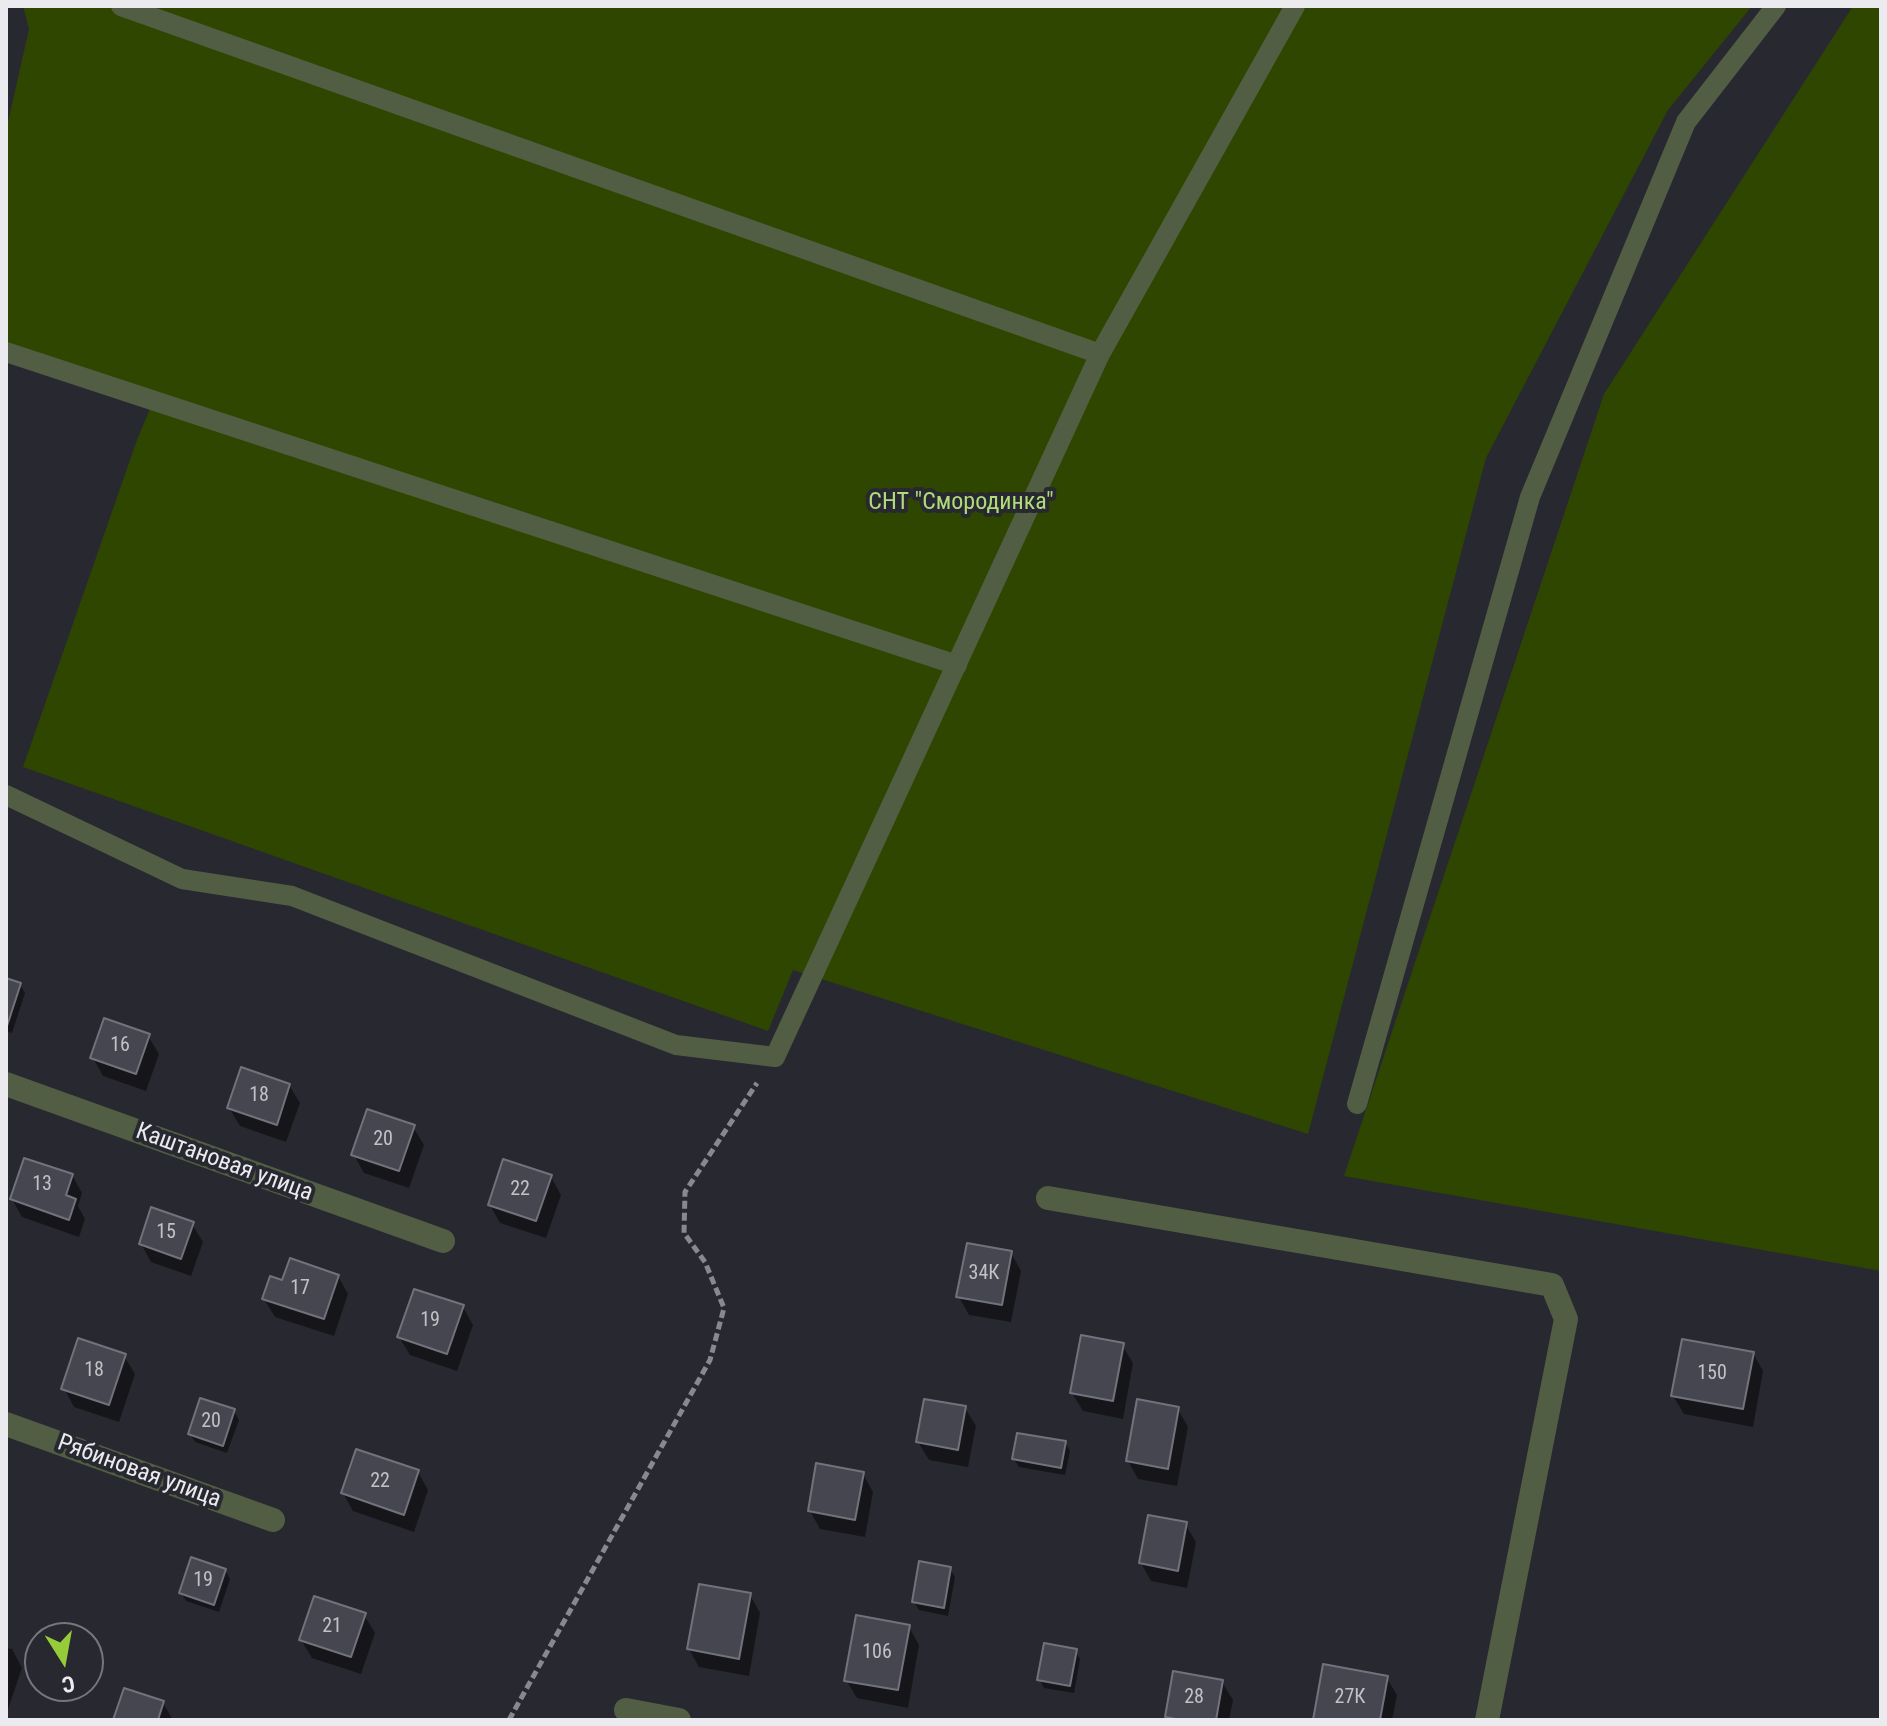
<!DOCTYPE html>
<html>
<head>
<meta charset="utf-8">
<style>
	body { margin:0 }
	#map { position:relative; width:1887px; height:1726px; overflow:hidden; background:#282831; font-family:"Roboto Condensed",sans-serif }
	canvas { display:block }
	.frame { position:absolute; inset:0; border:8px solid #eaeaef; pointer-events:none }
	.north { position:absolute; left:24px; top:1622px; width:80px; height:80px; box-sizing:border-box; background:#282831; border:2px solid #76767d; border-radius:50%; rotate:169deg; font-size:22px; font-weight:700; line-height:32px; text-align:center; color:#eaeaef }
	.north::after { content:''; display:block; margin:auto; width:28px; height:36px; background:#96cc3a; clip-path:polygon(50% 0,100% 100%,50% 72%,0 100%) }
</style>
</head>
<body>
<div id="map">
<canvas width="1887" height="1726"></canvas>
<div class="frame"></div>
<div class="north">С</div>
</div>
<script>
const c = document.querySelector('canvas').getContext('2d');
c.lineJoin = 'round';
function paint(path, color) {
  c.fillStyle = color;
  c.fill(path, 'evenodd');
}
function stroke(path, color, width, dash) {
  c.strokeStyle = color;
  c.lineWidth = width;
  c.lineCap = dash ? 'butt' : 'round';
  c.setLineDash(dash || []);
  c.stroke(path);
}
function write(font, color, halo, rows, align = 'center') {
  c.font = font + ' "Roboto Condensed",sans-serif';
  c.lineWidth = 8;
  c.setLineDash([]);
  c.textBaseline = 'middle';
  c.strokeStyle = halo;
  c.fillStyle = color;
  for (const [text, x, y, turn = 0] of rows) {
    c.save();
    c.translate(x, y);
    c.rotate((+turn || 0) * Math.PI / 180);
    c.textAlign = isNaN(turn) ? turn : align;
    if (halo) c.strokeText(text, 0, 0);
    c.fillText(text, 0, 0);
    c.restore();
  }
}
paint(new Path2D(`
	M23,6h1729l-84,104 -182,348 -178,676 -515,-164 -25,61 -745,-264 114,-327 17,-41 -148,-39v-229l23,-102z
	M1853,6h28v1265l-537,-95 260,-782z`), '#2f4600');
paint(new Path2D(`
	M6,980l14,5 5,8 -13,40 -6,-2z
	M148,1036l11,18 -13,37 -43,-15 -10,-18z
	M289,1085l11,18 -14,39 -46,-16 -11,-18z
	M413,1127l11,18 -15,43 -45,-15 -10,-18z
	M72,1175l10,18 -4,13 7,13 -6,18 -57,-20 -10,-18z
	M551,1177l10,18 -15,43 -46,-15 -10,-18z
	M192,1224l11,18 -12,34 -40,-14 -10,-18z
	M1011,1253l10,18 -10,51 -42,-7 -10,-18z
	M338,1276l10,18 -14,42 -59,-19 -11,-18 19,-17z
	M463,1307l10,18 -16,46 -47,-16 -11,-18z
	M1122,1345l11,18 -10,56 -40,-8 -11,-18z
	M1753,1353l10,18 -10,56 -69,-13 -11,-18z
	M124,1356l11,18 -16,48 -45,-15 -10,-19z
	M965,1408l11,18 -8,41 -39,-7 -11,-18z
	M1178,1409l10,18 -11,59 -39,-7 -10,-18z
	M234,1411l5,9 -12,33 -32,-11 -5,-8z
	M1065,1443l5,8 -5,24 -46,-8 -5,-8z
	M418,1472l10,18 -14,42 -61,-21 -10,-18z
	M863,1474l10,18 -8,45 -45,-8 -10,-18z
	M1185,1524l11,18 -9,46 -36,-7 -10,-18z
	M950,1569l5,8 -7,39 -29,-6 -5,-8z
	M225,1570l5,9 -11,33 -33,-11 -5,-8z
	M750,1595l10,18 -11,63 -50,-9 -10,-18z
	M364,1615l11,18 -14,41 -49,-16 -11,-18z
	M909,1627l10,18 -11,63 -51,-10 -11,-18z
	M6,1648l6,1 10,19 -16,47z
	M1075,1651l5,8 -6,34 -30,-5 -4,-8z
	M1386,1677l11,18 -5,25h-77z
	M1222,1682l11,18 -4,20h-60l-2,-3z
	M163,1703l10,17h-58z`), '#0007');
const building = new Path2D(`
	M6,978l15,5 -14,43h-1z
	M104,1018l46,16 -14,40 -46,-16z
	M241,1067l49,17 -13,41 -50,-17z
	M367,1109l48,16 -16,46 -48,-16z
	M24,1158l49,16 -7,21 10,4 -7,21 -59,-21z
	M503,1159l49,16 -16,46 -48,-16z
	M151,1207l43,15 -13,37 -42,-15z
	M967,1243l45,8 -10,54 -46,-8z
	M290,1258l49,17 -15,44 -62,-20 8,-23 12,4z
	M414,1289l50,16 -17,49 -50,-17z
	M1081,1335l43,8 -11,58 -43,-8z
	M78,1338l48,16 -17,51 -48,-16z
	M1682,1339l72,13 -11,57 -72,-13z
	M200,1398l35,11 -12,37 -35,-12z
	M924,1399l42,7 -8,44 -42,-8z
	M1137,1399l42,8 -11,62 -42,-8z
	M1017,1433l49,8 -5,27 -49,-9z
	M356,1449l63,21 -15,45 -63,-22z
	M816,1463l48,9 -9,48 -47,-9z
	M1148,1515l39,7 -9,49 -39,-8z
	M191,1557l35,12 -12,36 -35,-12z
	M919,1561l32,6 -7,41 -32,-6z
	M699,1584l52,9 -12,66 -52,-10z
	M314,1596l52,17 -15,44 -52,-17z
	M856,1615l54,10 -12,65 -54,-9z
	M1044,1643l33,6 -7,37 -33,-6z
	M1323,1664l65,12 -8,44h-67z
	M1173,1671l50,9 -7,40h-35l-16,-3z
	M124,1688l40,13 -6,19h-45z`);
paint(building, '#45464f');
stroke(building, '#72727c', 2);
stroke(new Path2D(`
	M509,1720l201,-360 14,-52 -19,-46 -21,-29 1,-41 72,-109`), '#88888f', 5, [8, 4]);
stroke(new Path2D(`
	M121,6l979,348
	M6,352l951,313
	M6,795l176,84 110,17 384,149 99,12 325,-703 195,-348
	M1357,1104l173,-607 156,-375 90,-116`), '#515e43', 20);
stroke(new Path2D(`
	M6,1084l437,157
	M1048,1198l504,87 14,34 -79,401
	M6,1424l267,96
	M626,1710l53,10`), '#515e43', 24);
write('20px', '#c1c1c7', null, [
	["16",120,1046],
	["18",259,1096],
	["20",383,1140],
	["13",42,1185],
	["22",520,1190],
	["15",166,1233],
	["34К",984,1274],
	["17",300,1289],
	["19",430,1321],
	["18",94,1371],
	["150",1712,1374],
	["20",211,1422],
	["22",380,1482],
	["19",203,1581],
	["21",332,1627],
	["106",877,1653],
	["28",1194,1698],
	["27К",1350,1698]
]);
write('24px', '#b1da7b', '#282831', [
	["СНТ \"Смородинка\"",961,503]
]);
write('24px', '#eaeaef', '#282831', [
	["Каштановая улица",224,1163,20],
	["Рябиновая улица",139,1472,20]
]);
</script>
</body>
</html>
